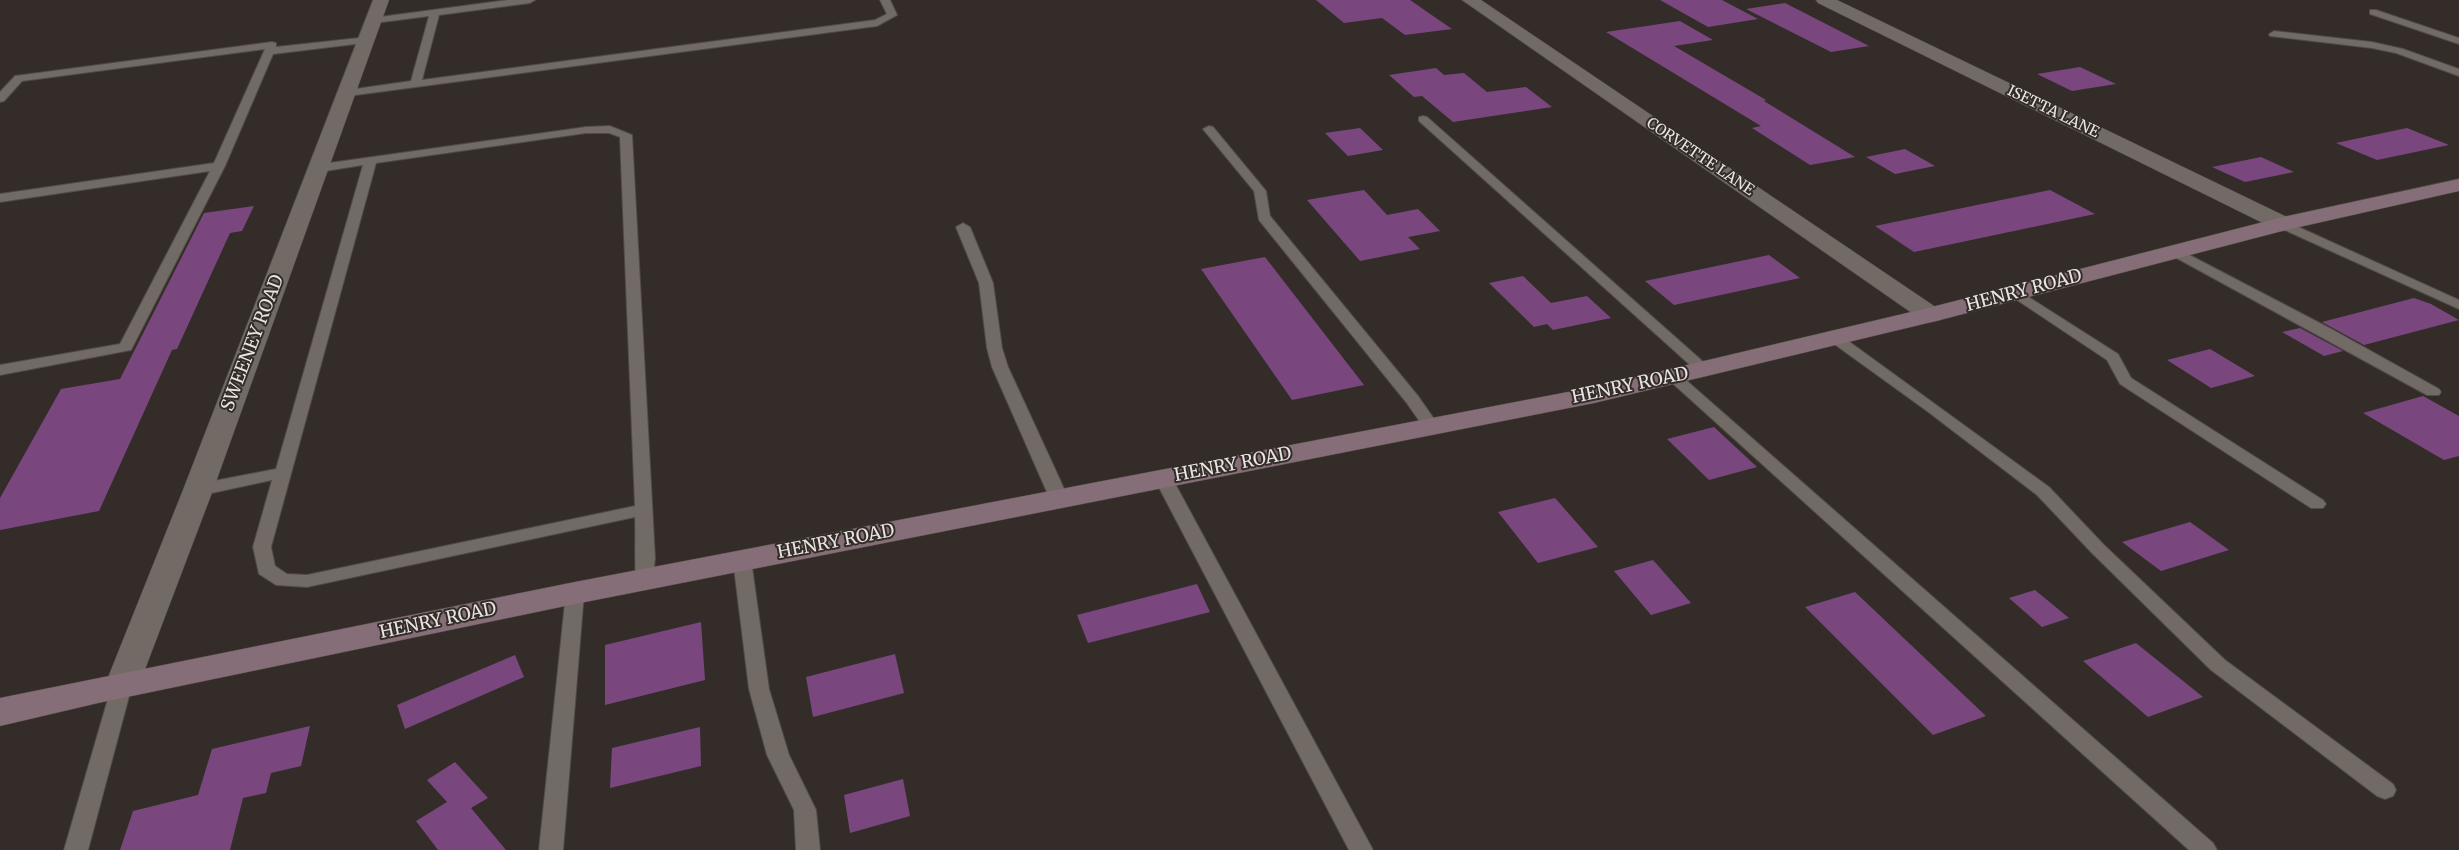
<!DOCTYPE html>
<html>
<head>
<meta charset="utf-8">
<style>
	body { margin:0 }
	canvas { display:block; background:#332c28 }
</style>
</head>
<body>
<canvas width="2459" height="850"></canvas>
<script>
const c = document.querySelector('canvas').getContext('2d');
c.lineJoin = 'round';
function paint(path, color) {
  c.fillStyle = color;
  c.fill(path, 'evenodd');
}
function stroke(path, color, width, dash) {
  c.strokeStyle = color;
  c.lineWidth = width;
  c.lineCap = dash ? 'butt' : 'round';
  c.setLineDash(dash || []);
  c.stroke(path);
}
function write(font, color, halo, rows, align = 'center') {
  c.font = font + ' Merriweather,serif';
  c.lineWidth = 4;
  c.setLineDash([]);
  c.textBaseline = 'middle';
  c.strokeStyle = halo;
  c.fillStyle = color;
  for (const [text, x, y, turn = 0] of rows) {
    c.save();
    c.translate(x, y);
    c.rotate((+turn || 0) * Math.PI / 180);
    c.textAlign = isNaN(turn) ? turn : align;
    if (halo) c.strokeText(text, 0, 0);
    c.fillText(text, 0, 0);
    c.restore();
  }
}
paint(new Path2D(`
	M1316,0h94l42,29 -47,6 -23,-17 -38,5z
	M1660,0h62l36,19 -50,8z
	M1785,3l84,43 -38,6 -85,-43z
	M1680,21l33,19 -39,6 92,54 -2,1 91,56 -45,8 -58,-37 9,-2 -155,-94z
	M2080,67l36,17 -44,7 -35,-17z
	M1436,68l8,7 20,-2 23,19 39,-5 26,20 -99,15 -31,-26 -8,1 -25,-22z
	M1360,128l23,22 -35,6 -23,-23z
	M2407,128l42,17 -72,15 -41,-17z
	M1905,149l30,17 -40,8 -29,-17z
	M2261,157l33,15 -49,10 -33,-15z
	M1364,190l23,25 31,-6 22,22 -32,6 12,12 -60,12 -53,-61z
	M2050,190l45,24 -181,38 -39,-26z
	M254,206l-12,25 -12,2 -53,116 -5,1 -73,161 -99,19v-32l61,-109 59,-10 84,-166z
	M1769,255l31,23 -126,27 -29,-24z
	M1265,257l99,128 -72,15 -91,-131z
	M1523,276l28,27 36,-7 24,22 -58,12 -6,-6 -13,3 -45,-44z
	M2414,298l17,6 28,16 -95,25 -42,-23z
	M2300,328l43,23 -19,5 -42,-24z
	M2210,349l45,27 -44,12 -44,-28z
	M2423,396l36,20v40l-15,4 -81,-47z
	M1714,427l43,40 -48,13 -42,-41z
	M1555,498l43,49 -60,16 -40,-51z
	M2190,522l39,28 -68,21 -39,-29z
	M1653,560l38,43 -40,12 -37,-44z
	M1197,584l13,28 -122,31 -11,-28z
	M2035,590l34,28 -27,9 -33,-29z
	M1855,592l131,124 -53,19 -128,-128z
	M701,622l4,58 -100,25v-60z
	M2136,643l67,54 -55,20 -65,-56z
	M895,654l9,39 -91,24 -7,-40z
	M515,655l9,22 -119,52 -8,-24z
	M310,726l-9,40 -30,7 -5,20 -23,5 -13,52h-110l13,-39 65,-16 14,-46z
	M700,727l1,39 -91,22 2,-40z
	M455,762l33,36 -17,10 35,42h-68l-22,-29 31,-19 -20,-22z
	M903,779l7,37 -60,17 -6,-38z`), '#79477e');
const lane = new Path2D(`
	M508,0h27l-5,3 -91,12 -17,65 453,-60 12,-6 -7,-14h10l7,15 -20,11 -529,70 -5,-3 5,-3 63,-9 18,-65 -54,7 -5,-3 2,-2z
	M2370,10h6l83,28v6l-89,-30z
	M2274,31l98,11 31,7 56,20v7l-63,-23 -24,-5 -102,-12 -1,-2z
	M368,37l4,1v4l-99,12 -48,112 -94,184 -131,25v-10l120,-21 90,-173 -210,31v-8l214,-31 51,-114 -243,32 -18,20 -4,1v-10l15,-16 257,-34 4,1v4z
	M1423,116l4,1 282,250 3,3 -3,3h-10l-280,-252v-4z
	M610,126l22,9 23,423 -2,21 -2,5 -7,1 -7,-1c-3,-6 -1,-55 -2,-67l-328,70 -31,-2 -17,-11 -6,-27 19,-67 -74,16 -6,-2 -3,-4 3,-4 6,-2 78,-15 87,-304 -44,7 -4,-1 -2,-3 2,-3 271,-38zM586,133h23l11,4 15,369 -328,69 -20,-1 -12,-8 -4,-19 105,-384z
	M1209,126l4,1 53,64 4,25 148,180 21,30 -2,3h-12l-19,-27 -147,-182 -5,-29 -51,-62z
	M2283,220l176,80v9l-181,-82 -2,-3 2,-3z
	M963,223l7,4 23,56 9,65 6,19 53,115 7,17 -3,4h-12l-3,-4 -58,-132 -5,-19 -8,-65 -23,-56z
	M2176,248l159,83 104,58 2,3 -2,3h-12l-256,-140 -2,-3z
	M2016,289l102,65 13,24 192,122 3,4 -3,4h-12l-191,-124 -13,-24 -96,-64 -2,-3z
	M1835,334l5,1 209,152 55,58 121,115 168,124 3,6 -3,6 -8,3 -8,-3 -166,-126 -119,-117 -55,-58 -110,-84 -97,-70 -2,-3z
	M1674,372l5,2 534,469 4,7h-28l-520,-470 -3,-3 3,-3z
	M1163,473l6,1 3,4 201,372h-24l-195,-372 3,-4z
	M742,554l7,2 2,4 18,129 20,66 27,55 4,40h-24l-2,-40 -27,-55 -18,-66 -16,-129 2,-4z
	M575,586l7,2 2,5 -21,257h-24l27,-257 2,-5z
	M122,677l7,3 3,5 -44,165h-24l48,-165 3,-5z`);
const street = new Path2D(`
	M373,0h16l-176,490 -74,195 -5,9 -12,4 -12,-4 -5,-9 78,-195z
	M1462,0h19l459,310 3,5 -3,5 -9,2 -9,-2z
	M1816,0h21l454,219 3,5 -3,5 -8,2 -8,-2 -457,-226z`);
const secondary = new Path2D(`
	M2459,179v12l-173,39 -346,90 -346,83 -1019,201 -477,99 -98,23v-28l575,-116 1019,-195 334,-79 355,-91z`);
stroke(lane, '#504b47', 2);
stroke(street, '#504b47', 1);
stroke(secondary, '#504b47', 1);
paint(lane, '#716a65');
paint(street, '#716a65');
paint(secondary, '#866e78');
write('15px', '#e8e4e1', '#332c28', [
	["ISETTA LANE",2053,112,26],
	["CORVETTE LANE",1700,157,34]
]);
write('18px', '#e8e4e1', '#332c28', [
	["HENRY ROAD",2024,291,-15],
	["SWEENEY ROAD",253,343,-69],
	["HENRY ROAD",1630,386,-12],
	["HENRY ROAD",1233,465,-11],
	["HENRY ROAD",836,542,-11],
	["HENRY ROAD",438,621,-12]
]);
</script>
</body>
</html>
